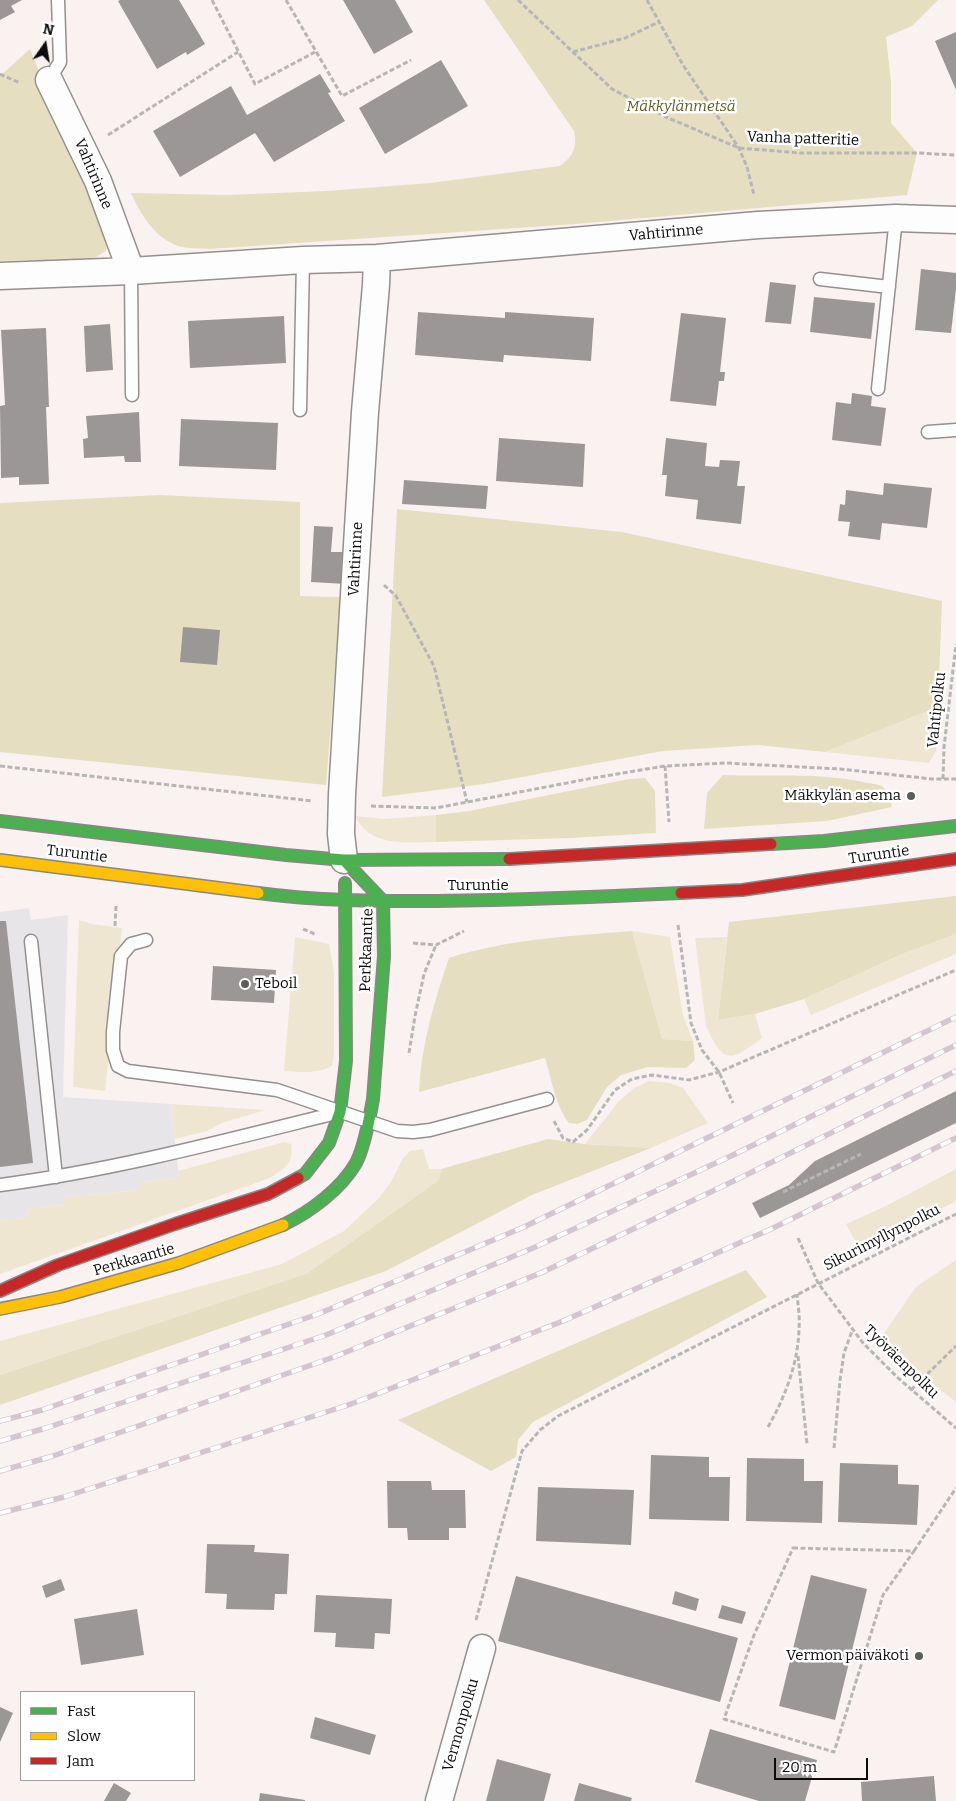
<!DOCTYPE html>
<html>
<head>
<meta charset="utf-8">
<style>
	body { margin:0 }
	#map { position:relative; width:956px; height:1801px; overflow:hidden; background:#faf2f1; font-family:Bitter,serif }
	canvas { display:block }
	.legend { position:absolute; left:20px; top:1691px; width:175px; height:90px; box-sizing:border-box; background:#fff; border:1px solid #9e9e9e; margin:0; padding:6px 9px; list-style:none; font-size:15px; color:#0c0c0c }
	.legend li { display:flex; align-items:center; gap:10px; height:25px }
	.legend b { width:25px; border:1px solid #9e9e9e }
	.north { position:absolute; left:20px; top:20px; width:50px; height:50px; -webkit-text-stroke:4px #fff; paint-order:stroke; rotate:13deg; font-size:14px; font-weight:700; line-height:20px; text-align:center; color:#0c0c0c }
	.north::after { content:''; display:block; margin:auto; width:18px; height:22px; background:#0c0c0c; clip-path:polygon(50% 0,100% 100%,50% 72%,0 100%) }
	.scale { position:absolute; left:774px; top:1758px; width:94px; height:22px; box-sizing:border-box; border:2px solid #0c0c0c; border-top:0; padding-left:6px; font-size:15px; line-height:18px; white-space:nowrap; color:#0c0c0c; -webkit-text-stroke:4px #fff; paint-order:stroke }
</style>
</head>
<body>
<div id="map">
<canvas width="956" height="1801"></canvas>
<ul class="legend">
<li><b style="height:6px;background:#4caf50"></b>Fast</li>
<li><b style="height:6px;background:#ffc107"></b>Slow</li>
<li><b style="height:6px;background:#c62828"></b>Jam</li>
</ul>
<div class="north">N</div>
<div class="scale">20 m</div>
</div>
<script>
const c = document.querySelector('canvas').getContext('2d');
c.lineJoin = 'round';
function paint(path, color) {
  c.fillStyle = color;
  c.fill(path, 'evenodd');
}
function stroke(path, color, width, dash) {
  c.strokeStyle = color;
  c.lineWidth = width;
  c.lineCap = dash ? 'butt' : 'round';
  c.setLineDash(dash || []);
  c.stroke(path);
}
function write(font, color, halo, rows, align = 'center') {
  c.font = font + ' Bitter,serif';
  c.lineWidth = 5;
  c.setLineDash([]);
  c.textBaseline = 'middle';
  c.strokeStyle = halo;
  c.fillStyle = color;
  for (const [text, x, y, turn = 0] of rows) {
    c.save();
    c.translate(x, y);
    c.rotate((+turn || 0) * Math.PI / 180);
    c.textAlign = isNaN(turn) ? turn : align;
    if (halo) c.strokeText(text, 0, 0);
    c.fillText(text, 0, 0);
    c.restore();
  }
}
paint(new Path2D(`
	M29,908l2,12 37,-5 -5,182 108,7 8,74 -39,4v8l-76,7v8l-37,4 1,9 -28,2v-308z`), '#e8e5e9');
paint(new Path2D(`
	M938,707l-2,44 -7,12 -104,-11z
	M436,815v27c-31,0 -65,6 -81,-26l30,3z
	M79,920l13,4 30,4 -17,163 -32,-4z
	M632,931l38,6 13,78 10,26 -31,-2z
	M956,934v20l-145,61 -7,-16 98,-45z
	M295,937l34,7 5,28v82l-2,12c-15,8 -31,6 -48,5z
	M727,937l-9,83 37,-6 7,24c-31,23 -38,28 -56,-12l-11,-88z
	M649,1081l21,2 13,5 25,35 -57,25 -66,-4 34,-43 15,-13z
	M171,1104l94,6 -43,13 -15,8 -32,8z
	M284,1142l7,2c3,21 -6,23 -21,34l-270,96v-54l28,-2 -1,-9 37,-4v-8l76,-7v-8l39,-4 -1,-7z
	M423,1149l6,20h12l-2,11 -133,94 -306,101v-34l282,-77 62,-33 35,-33 12,-16 12,-24 7,-7z
	M956,1169v32l-96,49 -14,-26 40,-18z
	M956,1260v142l-43,-34 -31,-32 34,-49z`), '#efe6d2');
paint(new Path2D(`
	M484,0h454l-26,26 -26,11 5,45v41l26,30 -10,42 -331,29 -366,25c-10,-1 -23,0 -32,-3 -24,-9 -37,-31 -47,-53l95,2 101,-4 103,-8 130,-17c14,-11 17,-18 14,-35z
	M30,49l60,149 18,35 -2,18 -13,8 -93,2v-185z
	M160,495l140,7v94l41,1 -15,188 -326,-33v-249z
	M397,509l225,23 320,69 -4,106 -113,45 -67,-7 -95,6 -179,33 -102,13z
	M723,775c47,2 93,-3 140,7 5,1 14,2 19,4 7,5 8,13 10,21l-65,14 -123,8 3,-36z
	M645,778l10,13 1,42 -85,5 -135,4v-27l33,-4 160,-32z
	M956,896v38l-54,20 -98,45 -49,15 -37,6 11,-98z
	M632,931l30,108 31,2 2,19 -9,8 -38,-1 -27,8 -14,12 -20,33 -10,4 -8,-1c-14,-18 -17,-43 -24,-65l-126,34c2,-46 15,-90 30,-134 59,-19 121,-22 183,-27z
	M548,1139l37,5 66,4 -119,47 -146,76 -386,134v-30l306,-101 133,-94 2,-11z
	M746,1270l21,27 -234,125 -15,18 -2,17 -25,14 -93,-51z`), '#e6dec1');
paint(new Path2D(`
	M0,0h22l-11,6 4,6 -15,8z
	M120,0h59l26,44 -18,11 -1,-3 -29,17 -39,-68z
	M343,0h52l18,32 -39,22z
	M956,32v58l-21,-49z
	M441,60l27,46 -83,48 -26,-46z
	M320,74l11,18 -3,1 17,28 -71,41 -19,-29 -75,44 -27,-46 78,-45 16,29z
	M921,269l35,4v16l-5,44 -36,-3z
	M770,282l26,3 -5,39 -26,-2z
	M814,297l61,6 -4,36 -61,-7z
	M418,312l87,6v-6l89,6 -3,43 -87,-6 -1,7 -88,-7z
	M681,313l45,5 -6,54h5l-1,9h-5l-3,25 -46,-5z
	M284,316l2,47 -96,5 -2,-47z
	M110,324l3,46 -27,2 -2,-46z
	M46,328l3,79h-3l3,77 -30,1v-8l-18,1 -1,-72 5,-1 -4,-75z
	M852,393l20,3 -1,10 15,2 -5,38 -49,-6 4,-38 15,2z
	M139,412l2,50h-16l-1,-6 -40,2 -1,-19 5,-1 -2,-22z
	M181,419l97,4 -2,47 -97,-4z
	M499,438l86,6 -2,43 -87,-6z
	M666,438l41,5 -2,23 14,1 1,-7 20,1 -3,25h8l-4,38 -45,-5 2,-19 -33,-4 2,-21h-5z
	M404,480l84,6 -2,23 -84,-5z
	M884,483l48,5 -5,40 -45,-5 -2,17 -32,-4 2,-14 -12,-1 2,-17 5,1 1,-15 37,5z
	M314,526l19,1 -2,25h17l-2,32 -35,-2z
	M183,627l37,3 -3,35 -37,-3z
	M0,921h6l27,242 -33,4z
	M213,966l63,4 -2,33 -63,-3z
	M956,1091v32l-196,95 -8,-15 37,-18 26,-24z
	M651,1455l58,2v20h21l-1,44 -80,-2z
	M747,1458l57,1v22h19l-1,42 -76,-2z
	M840,1463l58,2v19l21,1 -2,40 -79,-3z
	M387,1481h44l1,9h33l1,38h-17v12h-41l-1,-12h-19z
	M538,1487l96,3 -3,55 -95,-4z
	M207,1544l48,1 -1,7 35,2 -2,40h-12l-1,16 -48,-1 1,-15 -22,-1z
	M811,1575l56,14 -32,131 -56,-14z
	M516,1576l222,62 -18,64 -222,-61z
	M61,1579l4,11 -19,8 -4,-12z
	M675,1591l24,8 -3,12 -24,-7z
	M316,1595l76,4 -2,35 -15,-1 -1,16 -39,-2 1,-14 -22,-1z
	M722,1605l24,7 -4,12 -24,-6z
	M137,1609l7,46 -63,10 -7,-46z
	M0,1707l13,6 -13,29z
	M315,1717l61,18 -6,20 -60,-17z
	M710,1729l107,31 -12,41h-46l-64,-19z
	M497,1759l54,15 -7,27h-58z
	M934,1776l2,25h-74l-1,-19z
	M114,1783l17,10 -5,8h-22z
	M579,1783l53,15 -1,3h-57z
	M260,1793l45,7v1h-46z`), '#9c9797');
const lane = new Path2D(`
	M49,80l11,-18 -2,-62
	M131,271l1,124
	M820,279l69,8
	M878,389l18,-171
	M300,410l3,-150
	M928,432l28,-2
	M146,940l-15,4 -10,12 -8,76v18l5,16 10,5 149,19 120,41 16,1 17,-2 117,-31
	M31,941l25,236
	M0,1185c115,-15 227,-45 340,-73`);
const street = new Path2D(`
	M49,80l49,101 33,90
	M0,276l131,-5 172,-11 74,-2 381,-33 138,-7 60,2
	M344,860l-3,-26 1,-40 23,-382 11,-127 1,-27
	M439,1801l43,-153`);
const fast = new Path2D(`
	M0,821l286,34 58,5 165,-1
	M771,844l53,-3 132,-15
	M258,893c59,8 119,8 179,8 81,-1 162,-4 244,-8
	M298,1178l7,-4 24,-31 11,-31 6,-51 -1,-178
	M283,1225c27,-13 58,-36 73,-62 8,-15 14,-47 17,-64l11,-143 -1,-55 -39,-41`);
const slow = new Path2D(`
	M0,860l258,33
	M0,1309l60,-12 119,-34 104,-38`);
const jam = new Path2D(`
	M509,859l262,-15
	M681,893l61,-3 214,-31
	M0,1291l58,-26 117,-41 93,-30 30,-16`);
stroke(lane, '#93908f', 15);
stroke(street, '#93908f', 29);
stroke(fast, '#8a8686', 14);
stroke(slow, '#8a8686', 14);
stroke(jam, '#8a8686', 14);
stroke(new Path2D(`
	M212,0l43,84 60,-32
	M286,0l56,96 69,-36
	M518,0l94,89 54,28 73,31 62,5h116l39,2
	M647,0l36,65 56,83 8,19 7,28
	M573,52l52,-14 34,-16
	M0,74l20,9
	M108,135l130,-83
	M384,585l12,11 38,70 33,136
	M0,766l313,35
	M665,766l4,56
	M943,779l1,-32 12,-103
	M371,806l65,2 157,-30 72,-12 60,-3 115,6 92,10h24
	M678,925l13,98 11,27 17,22 14,31
	M115,926l1,-20
	M303,929l12,5
	M413,943l23,2 28,-14
	M409,1053l6,-37 9,-42 12,-29
	M554,1121l9,17 10,4 14,-12 28,-40 17,-11 20,-4 37,5 30,-8 237,-102
	M783,1192l78,-38
	M798,1238l20,45 45,60 35,35 58,50
	M798,1356l9,88
	M911,1390l45,-44
	M768,1427c17,-30 30,-63 31,-98 1,-12 -1,-24 -2,-35
	M834,1448l6,-68 4,-27 8,-22
	M793,1548l121,3 -31,44 -49,157 -110,-33 30,-84z
	M914,1551l42,-63
	M476,1620l46,-169 18,-21 18,-14 398,-202`), '#b7b6b6', 3, [5, 2.5]);
stroke(lane, '#fefdfd', 12);
stroke(street, '#fefdfd', 26);
stroke(fast, '#4caf50', 11);
stroke(slow, '#ffc107', 11);
stroke(jam, '#c62828', 11);
const rail = new Path2D(`
	M0,1421l42,-11 276,-96 206,-87 432,-210
	M0,1441l46,-13 280,-93 207,-87 200,-93 223,-110
	M0,1471l53,-15 281,-99 209,-85 197,-94 216,-107
	M0,1513l64,-16 287,-93 212,-83 208,-92 185,-91`);
stroke(rail, '#d5c5d1', 5.5);
stroke(rail, '#fff', 4, [11]);
for (const [x, y, r, color] of [
	[911,796,5,"#5f5c5c"],
	[245,984,5,"#5f5c5c"],
	[919,1656,5,"#5f5c5c"]
]) {
  const dot = new Path2D();
  dot.arc(x, y, r, 0, 2 * Math.PI);
  c.fillStyle = color;
  c.fill(dot);
  stroke(dot, '#fff', 2);
}
write('italic 15px', '#5a6021', '#fff', [
	["Mäkkylänmetsä",681,107]
]);
write('15px', '#0c0c0c', '#fff', [
	["Vanha patteritie",803,139,2],
	["Vahtirinne",93,174,67],
	["Vahtirinne",666,233,-5],
	["Vahtirinne",356,559,-87],
	["Vahtipolku",937,710,-84],
	["Turuntie",77,854,7],
	["Turuntie",879,855,-8],
	["Turuntie",478,886],
	["Perkkaantie",367,950,-88],
	["Sikurimyllynpolku",882,1238,-27],
	["Perkkaantie",134,1260,-16],
	["Työväenpolku",901,1362,44],
	["Vermonpolku",461,1725,-74]
]);
write('15px', '#0c0c0c', '#fff', [
	["Mäkkylän asema",901,796],
	["Teboil",255,984,"left"],
	["Vermon päiväkoti",909,1656]
], 'right');
</script>
</body>
</html>
